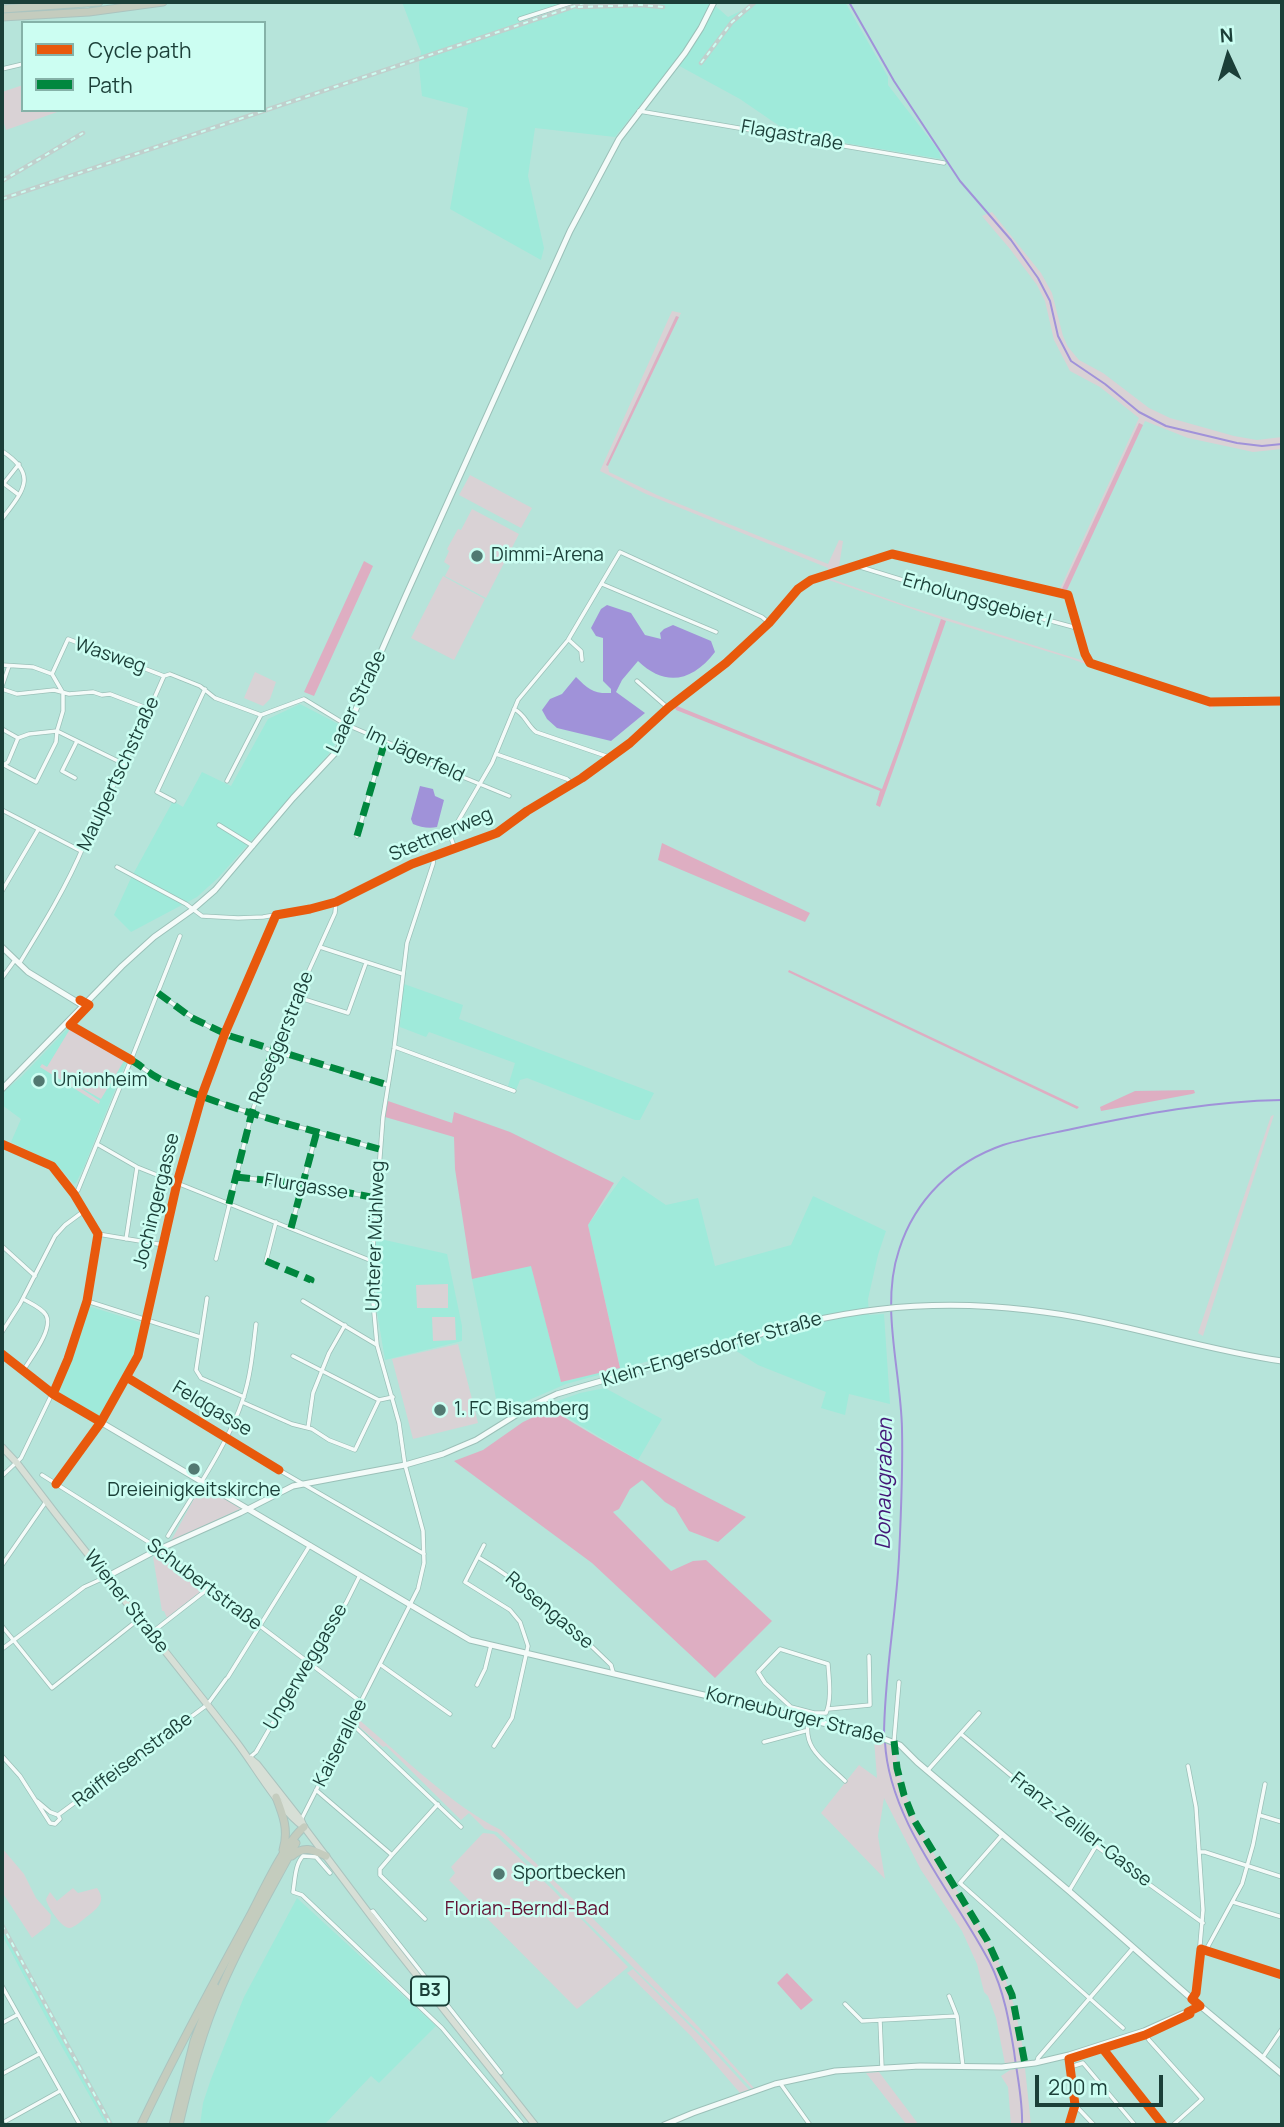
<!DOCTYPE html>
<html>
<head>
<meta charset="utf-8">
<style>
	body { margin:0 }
	#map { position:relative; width:1284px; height:2127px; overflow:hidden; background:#b6e4da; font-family:Manrope,sans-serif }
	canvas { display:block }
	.frame { position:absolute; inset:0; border:4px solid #1b3f38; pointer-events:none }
	.legend { position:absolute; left:21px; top:21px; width:245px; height:91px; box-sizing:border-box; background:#ccfef2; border:2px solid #85b2a8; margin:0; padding:9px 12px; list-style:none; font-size:21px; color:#1b3f38 }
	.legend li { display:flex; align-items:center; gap:14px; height:35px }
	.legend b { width:35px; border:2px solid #85b2a8 }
	.north { position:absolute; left:1193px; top:21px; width:70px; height:70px; -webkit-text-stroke:5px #ccfef2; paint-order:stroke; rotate:356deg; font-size:19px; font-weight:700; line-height:28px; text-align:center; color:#1b3f38 }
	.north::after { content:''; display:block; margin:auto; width:24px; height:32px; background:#1b3f38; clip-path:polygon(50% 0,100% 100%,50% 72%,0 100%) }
	.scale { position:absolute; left:1035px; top:2075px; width:128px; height:32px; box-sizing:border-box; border:4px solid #1b3f38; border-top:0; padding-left:9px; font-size:21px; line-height:24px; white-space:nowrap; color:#1b3f38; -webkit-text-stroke:5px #ccfef2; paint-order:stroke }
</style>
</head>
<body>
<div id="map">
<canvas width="1284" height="2127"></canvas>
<div class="frame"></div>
<ul class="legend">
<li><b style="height:9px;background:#e8590c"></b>Cycle path</li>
<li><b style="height:9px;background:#00873e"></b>Path</li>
</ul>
<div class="north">N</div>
<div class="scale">200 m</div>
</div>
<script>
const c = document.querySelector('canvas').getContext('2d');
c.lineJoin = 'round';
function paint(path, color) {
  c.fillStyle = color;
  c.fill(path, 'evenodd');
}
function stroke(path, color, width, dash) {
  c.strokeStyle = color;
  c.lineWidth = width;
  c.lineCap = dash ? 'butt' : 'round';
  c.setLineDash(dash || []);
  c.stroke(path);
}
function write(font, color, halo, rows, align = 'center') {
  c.font = font + ' Manrope,sans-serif';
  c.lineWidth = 5;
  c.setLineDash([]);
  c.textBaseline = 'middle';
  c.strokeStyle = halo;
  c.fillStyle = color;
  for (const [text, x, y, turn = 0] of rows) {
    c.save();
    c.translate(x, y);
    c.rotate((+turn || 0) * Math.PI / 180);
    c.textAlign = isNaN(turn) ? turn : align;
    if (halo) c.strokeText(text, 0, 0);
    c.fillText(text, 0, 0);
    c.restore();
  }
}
paint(new Path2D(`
	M402,2h309l17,15 32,-15h85l43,75v8l51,66 2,8 -150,-25 -51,-35 -66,-36 -59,74 -80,-9 -7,48 16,72 -3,12 -91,-51 18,-101 -46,-12 -3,-30 2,-14z
	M300,704l46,24 -18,27 -110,123 -21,19 -66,35 -17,-17 17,-37 42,-77 10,6 19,-35 29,14 37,-67z
	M404,984l59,21 -4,14 195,74 -14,27h-5l-108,-42 -7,2 -4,10 -8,-4 7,-23 -86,-31 -3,5 -26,-10 1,-29z
	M69,1027l58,33 -43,107 -8,16 -2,1 -18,-20 -45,-22 10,-23 -19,-14v-12l19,-16z
	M623,1176l43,29 32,-7 17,68 76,-21 22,-49 73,35 -8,24 -10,44 1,16 15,-1 6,90 -41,-10 -4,21 -24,-7 5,-16 -68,-27 -37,-24 -155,43 -67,29 -27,-134 59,-14 30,117 59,-15 -32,-142z
	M376,1238l71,16 15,72v15l-77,19 -8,-48z
	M88,1306l55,17 -8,31 -33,63 -45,-24 18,-45z
	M605,1388l57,31 -24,41 -91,-55 33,-12z
	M297,1898l139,128 -57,57 -8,-7 -47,49h-124l3,-22 8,-24 33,-82z
	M2,1921l112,204h-8l-49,-87 -55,-103z`), '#9feada');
paint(new Path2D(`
	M23,85v25h40l-57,20 -4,-13v-25z
	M992,212l49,61 11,20 11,43 5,11 11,13 24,13 46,35 21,10 64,18 23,4 25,-3v12l-29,3 -18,-4 -47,-10 -43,-17 -2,4 -4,-2 -77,166 5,1 -8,1 80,-173 -39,-31 -30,-16 -16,-31 -9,-39 -8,-16 -27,-36 -28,-33z
	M672,311l9,2 -2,4 -3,-1 -70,149 2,1 1,6 48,23 171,69 11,-24 4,1 -5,32 -12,4 82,29 176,55h6l118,38 7,5 -3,5 -9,-6 -24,-6 -110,-39 -128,-39 -118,-41 -5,-3 10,-4v-3l-182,-74 -46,-23z
	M470,475l62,33 -11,20 -62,-33z
	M472,509l47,25 -33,64 -41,-22 5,-10 -6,-4 5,-11 -2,-2 11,-20 3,1z
	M443,576l42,23 -31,61 -43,-22z
	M255,672l21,10 -6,17 -7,7 -19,-8z
	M70,1029l54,32 -23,38 -33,-19 32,21 -1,3 -59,-37 2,-3 5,3z
	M1274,1115l-67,208 -4,13 -5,-3 73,-217z
	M448,1284v24h-31l-1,-23z
	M432,1317h23l1,23 -23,1z
	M458,1344l20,79 -65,16 -21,-80z
	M202,1484l40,24 -71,33z
	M158,1554l46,35 -37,29 -3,-7h-2l-9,-54z
	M357,1718c43,36 95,88 144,112 88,83 174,168 253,258l-2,1 -50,-54 -119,-117 -40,-43 -46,-43 -12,-3 -16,-16 -8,7 -75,-74 -3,1 -28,-24z
	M874,1739l21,8c9,79 55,126 92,192 23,42 31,77 38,123l-20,2 -9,-46 -8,-22 -4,-4 -7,-28 -15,-33 -41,-61 -37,-72 -6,38 7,43 -64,-66 38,-48 18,13z
	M483,1833l11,1 58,55 76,78 -51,42 -128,-129 6,-7 -4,-6z
	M2,1848l22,26 12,24 15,17 -1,9 -18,14 -30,-46z
	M73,1888l5,5 19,-5c11,15 -2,22 -13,31 -4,3 -9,8 -14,9 -8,1 -23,-22 -24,-29l4,-7 7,9z
	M633,1969l67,67 49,54 -9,3 -49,-57 -64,-63z
	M1025,2068l6,57h-20l-3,-38 -7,-11 9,-6z
	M879,2072l40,53h-12l-41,-52z`), '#d9d2d5');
paint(new Path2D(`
	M676,316l3,1 -71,149 -2,-1z
	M1139,423l4,2 -76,165 -5,-1z
	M364,561l9,5 -59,130 -10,-4z
	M941,619l5,2 -66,186 -4,-2 4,-14 -204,-81 -1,-2 2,-2 205,83 17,-46z
	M662,843l148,70 -5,9 -147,-62z
	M789,970l290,137 -2,2 -289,-137z
	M1194,1090l1,3 -3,1 -91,17 -1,-4 35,-16z
	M388,1101l64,22 2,-11 56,20 104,51 -26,42 32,143 -59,14 -30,-116 -59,13 -17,-110 -1,-32 -69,-20z
	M551,1409c63,40 128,74 195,108l-28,25 -29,-11 -14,-23 -10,-6 -23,-22 -12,9 -11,20 -6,3 58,59 22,-10 13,-1 66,61 -57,57 -123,-115 -138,-102 29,-11 40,-28z
	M787,1973l26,27 -12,10 -24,-27z`), '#deaec2');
paint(new Path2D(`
	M607,605l24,8 14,22 16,4 -1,-6 4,-4 9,-4 38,16 4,11c-23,30 -50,35 -77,9l-16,19 -6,12 29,21 -34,28 -54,-13 -10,-9 -5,-9 8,-11 12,-5 14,-17c12,12 18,17 35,16v-4l-8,-8v-43l-7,-2 -5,-8 10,-19z
	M420,786l13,3 2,7 9,4 -7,27c-8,2 -17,0 -24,-3l-2,-5z`), '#a092d9');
stroke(new Path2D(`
	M849,2l45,79 66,100 51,59 27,38 12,23 8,35 13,25 34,23 34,28 27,14 71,17 25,3 20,-2
	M884,1737c0,-60 12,-120 15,-180 2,-42 4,-86 3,-128 -1,-58 -22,-123 -3,-179 16,-51 55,-88 104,-105 23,-7 46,-11 69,-16 70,-15 139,-28 210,-29
	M885,1742c4,80 70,153 105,221 14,28 19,58 24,88 3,25 9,49 8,74`), '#a092d9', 2);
const street = new Path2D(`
	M520,19l53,-17
	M2,69l21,-5
	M639,111l305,52
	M2,451c37,24 21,40 0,68
	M3,483l16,12
	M4,483l15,-19
	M857,566l75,23 145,39
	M602,584l114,48
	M569,640l12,11 1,9
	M2,665l31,2 19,7
	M637,681l31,27
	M2,686l7,-20
	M2,689l15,5 37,-4 15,4 24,-2 9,3 8,-1 39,15
	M514,709c11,5 13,16 22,23l73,25
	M2,729l16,9
	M18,738l11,-4 28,-3 67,33
	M496,754l71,25 6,5
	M4,765l32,17 20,-40 1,-11 6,-20v-18l-11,-19 16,-35 96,37 6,-2 30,12 15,12 46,17
	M2,766l6,-4 10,-24
	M75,778l-13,-7 15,-30
	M227,781l34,-66 43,-16 41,25 51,22 35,18 78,32
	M174,801l-17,-9 48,-103
	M2,810l79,41
	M219,825l34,21
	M357,836l28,-95
	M455,849l-5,-14 42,-72 26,-63 50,-60 52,-88 142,65 7,6
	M117,867l69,37 16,12 36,2 25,-1 47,-8 26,-7 76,-38 85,-31 30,-22 55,-33 48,-35 38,-35 58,-45 43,-40 29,-34 13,-9 13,-5 33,-9 35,-12
	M2,891l36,-61
	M320,947l83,27
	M19,964c24,-39 48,-78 65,-119l50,-101 30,-68
	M2,978l13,-18
	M158,993c26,19 53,39 84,46
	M297,997l51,16 18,-50
	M395,1047l119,44
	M267,1049l121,36
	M132,1061c10,5 17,13 27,17 69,33 147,50 220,71
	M2,1144l50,22 22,28 24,40 -11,67 -24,70 -42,87 -19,18
	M97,1144l40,23 235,94
	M236,1177l67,7 73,14
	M74,1194l4,-4 53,-130 49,-124
	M291,1228l26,-97
	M98,1234l66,11
	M126,1239l11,-72
	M2,1246l33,30
	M216,1259l36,-147 21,-62 62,-137 1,-11
	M266,1261l10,-39
	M207,1298l-11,72 5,8 43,19
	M87,1301l113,36
	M303,1301l74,44
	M2,1332l18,-28 35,-68 10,-11 19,-14
	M2,1354l51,40
	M293,1356l86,44
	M23,1371c7,-12 31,-42 23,-56 -4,-7 -16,-12 -23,-16
	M128,1378l151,92 145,84
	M242,1402l50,22 20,5 17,11 26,10 24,-50 14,-3
	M308,1428l5,-35 16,-40 16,-28
	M42,1475l108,68 211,159
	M56,1484l45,-62 37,-66 39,-173 25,-88 23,-62 51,-118
	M168,1536c24,-40 61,-93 75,-137 8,-24 10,-50 13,-75
	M484,1545l-19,37 45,28 10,12 8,24 -16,72 -18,28
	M478,1557c51,30 92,68 133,108l2,7
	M2,1565l43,-62
	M2,1626l50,62 87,-69
	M155,1630l54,-42
	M2,1649l82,-62 22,-10
	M381,1665l69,49
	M228,1677l82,-132
	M477,1685l8,-16 6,-24
	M828,1709l42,-4 -1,-49
	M791,1714v-7l-26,-24 -7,-11 22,-23 48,15c1,15 4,35 -2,49h-12l-23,-6
	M809,1718c-8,31 16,43 36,63
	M351,1723l110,104
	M961,1734l135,112 107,77
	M894,1741l5,-59
	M764,1742l41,-11
	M2,1756l18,20 30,47 5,1 5,-5 -2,-4
	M249,1758l7,-6 63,-109 27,-40 14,-28
	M1188,1766l8,41 7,103 -7,81 -4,8
	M928,1770l51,-57
	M316,1790l76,65 46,-51
	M37,1801l13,11 8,3 149,-110 19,-26
	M1259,1815l23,7
	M301,1820l117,-231 6,-26 -1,-32 -18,-66 -6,-42 -22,-78 -5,-54v-30l11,-144 11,-68 13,-106 26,-79 1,-8
	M1002,1835l-42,48 163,145
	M1199,1852h6l77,25
	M392,1855l-12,14v6l45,44
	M330,1873l-14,-16 -13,-1c-8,8 -8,24 -10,36l9,3 140,133 81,97
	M1069,1891l27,-45
	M1233,1902l49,15
	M369,1913l4,-2 128,162
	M1206,1950l36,-66 11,-39 12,-61
	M1207,1950l75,25
	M2,1986l78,139
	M949,1996l8,20 6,51
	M845,2004l17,17 95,-5
	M880,2020l2,48
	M2,2023l15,-8
	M1144,2031l5,9 53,59 -29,26
	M1069,2056l6,49 -6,20
	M1263,2057l19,-28
	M1037,2062l1,-4 95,-110
	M1070,2067l13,-4 52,62
	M2,2074l37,-20
	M780,2083l30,42
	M1075,2105l19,20
	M6,2121l54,-30`);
const secondary = new Path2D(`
	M2,947l26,25 54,33
	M2,1089l120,-123 32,-29 38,-27 23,-20 78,-92 45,-48 68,-155 164,-364 49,-92 66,-86 16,-25 13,-26
	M53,1394l417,246 404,95 26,10 17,17 152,129 123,108 90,75
	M106,1577l49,-26 85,-38 53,-27 112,-21 38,-11 33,-14 53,-33 28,-13c39,-12 78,-22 117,-34 44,-13 88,-28 133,-38 72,-17 147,-21 221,-12 86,9 169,39 254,51
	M664,2125l29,-12 82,-29 60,-13 85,-5 82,1 33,-4 34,-8 75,-24 56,-25`);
const primary = new Path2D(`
	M2,1447l15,16 39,51c60,76 120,150 179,226 19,24 44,70 69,87
	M251,1759l6,5 44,56 3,7 88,117 143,181`);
const highway = new Path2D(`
	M2,9l97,-7
	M2,17l87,-5 74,-10
	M276,1797c7,18 13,33 7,53
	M292,1856c12,-11 21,-6 34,0
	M141,2125c34,-72 72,-141 110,-211 12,-23 34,-71 53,-87
	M173,2125l21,-84 21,-54
	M179,2125c11,-47 23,-94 43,-139 21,-49 49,-96 74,-143`);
stroke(street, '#9bc0b8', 5);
stroke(secondary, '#9bc0b8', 7);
stroke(primary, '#abc4bf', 8);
stroke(highway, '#abc4bf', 9);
stroke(street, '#f4fbf9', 3.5);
stroke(secondary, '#f4fbf9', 5);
stroke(primary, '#d7dfd6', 6);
stroke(highway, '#c4ccbe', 7);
const rail = new Path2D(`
	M578,7l63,-2 22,2
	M701,63l31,-41 23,-20
	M2,181l81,-48
	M2,199l585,-197
	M2,1925l109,200`);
stroke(rail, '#c0cfcc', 4.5);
stroke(rail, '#ccfef2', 2, [5]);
stroke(new Path2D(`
	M357,836l28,-95
	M158,993l34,25 38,18 158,49
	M131,1060c10,5 17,13 27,18 70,33 148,50 221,71
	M236,1177l67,7 73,14
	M229,1204l23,-92 21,-62
	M291,1228l26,-97
	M266,1261l45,19 -1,2
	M894,1741l3,27 7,27 10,25 73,120 25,55 13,69`), '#00873e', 7, [14, 7]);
stroke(new Path2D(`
	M80,1000l9,5 -19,20 61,35
	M2,1144l50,22 22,28 24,40 -11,67 -19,58 -15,35
	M2,1354l51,40 48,28
	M128,1378l151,92
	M56,1484l45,-62 37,-66 39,-173 25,-88 23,-62 51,-118 34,-6 26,-7 76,-38 85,-31 30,-22 55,-33 48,-35 38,-35 58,-45 43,-40 29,-34 13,-9 81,-26 176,41 17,59 5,9 6,2 114,37 72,-1
	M1103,2049l60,76
	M1069,2125l6,-20 -6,-46 76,-24 45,-21 -2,-2 12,-6 -8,-7 4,-6 5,-44 81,26`), '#e8590c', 9);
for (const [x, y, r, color] of [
	[477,556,7,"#517971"],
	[39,1081,7,"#517971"],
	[440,1410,7,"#517971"],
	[194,1469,7,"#517971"],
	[499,1874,7,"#517971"]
]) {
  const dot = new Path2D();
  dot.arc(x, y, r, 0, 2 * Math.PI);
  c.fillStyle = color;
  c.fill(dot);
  stroke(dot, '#ccfef2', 2.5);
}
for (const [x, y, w] of [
	[430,1991,38]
]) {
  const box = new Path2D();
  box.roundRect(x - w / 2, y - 14.5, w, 29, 5);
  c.fillStyle = '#ccfef2';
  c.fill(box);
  stroke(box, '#1b3f38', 2);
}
write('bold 18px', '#1b3f38', null, [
	["B3",430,1991]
]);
write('19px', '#1b3f38', '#ccfef2', [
	["Flagastraße",792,136,10],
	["Erholungsgebiet I",977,601,16],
	["Wasweg",110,656,19],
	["Laaer Straße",357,702,-64],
	["Im Jägerfeld",415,755,25],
	["Maulpertschstraße",119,774,-65],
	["Stettnerweg",441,835,-23],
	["Roseggerstraße",282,1038,-68],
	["Flurgasse",306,1187,9],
	["Jochingergasse",157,1201,-76],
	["Unterer Mühlweg",376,1236,-88],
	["Klein-Engersdorfer Straße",712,1350,-16],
	["Feldgasse",212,1409,31],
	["Schubertstraße",204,1585,37],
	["Wiener Straße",126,1602,52],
	["Rosengasse",549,1611,40],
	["Ungerweggasse",306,1667,-59],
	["Korneuburger Straße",795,1716,14],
	["Kaiserallee",341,1743,-63],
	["Raiffeisenstraße",133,1760,-37],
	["Franz-Zeiller-Gasse",1081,1830,38]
]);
write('19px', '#1b3f38', '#ccfef2', [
	["Dimmi-Arena",491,556],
	["Unionheim",53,1081],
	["1. FC Bisamberg",454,1410],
	["Dreieinigkeitskirche",194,1491,"center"],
	["Sportbecken",513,1874]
], 'left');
write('19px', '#601334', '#ccfef2', [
	["Florian-Berndl-Bad",527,1910]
]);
write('italic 21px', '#441777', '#ccfef2', [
	["Donaugraben",885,1484,-89]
]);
</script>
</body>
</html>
